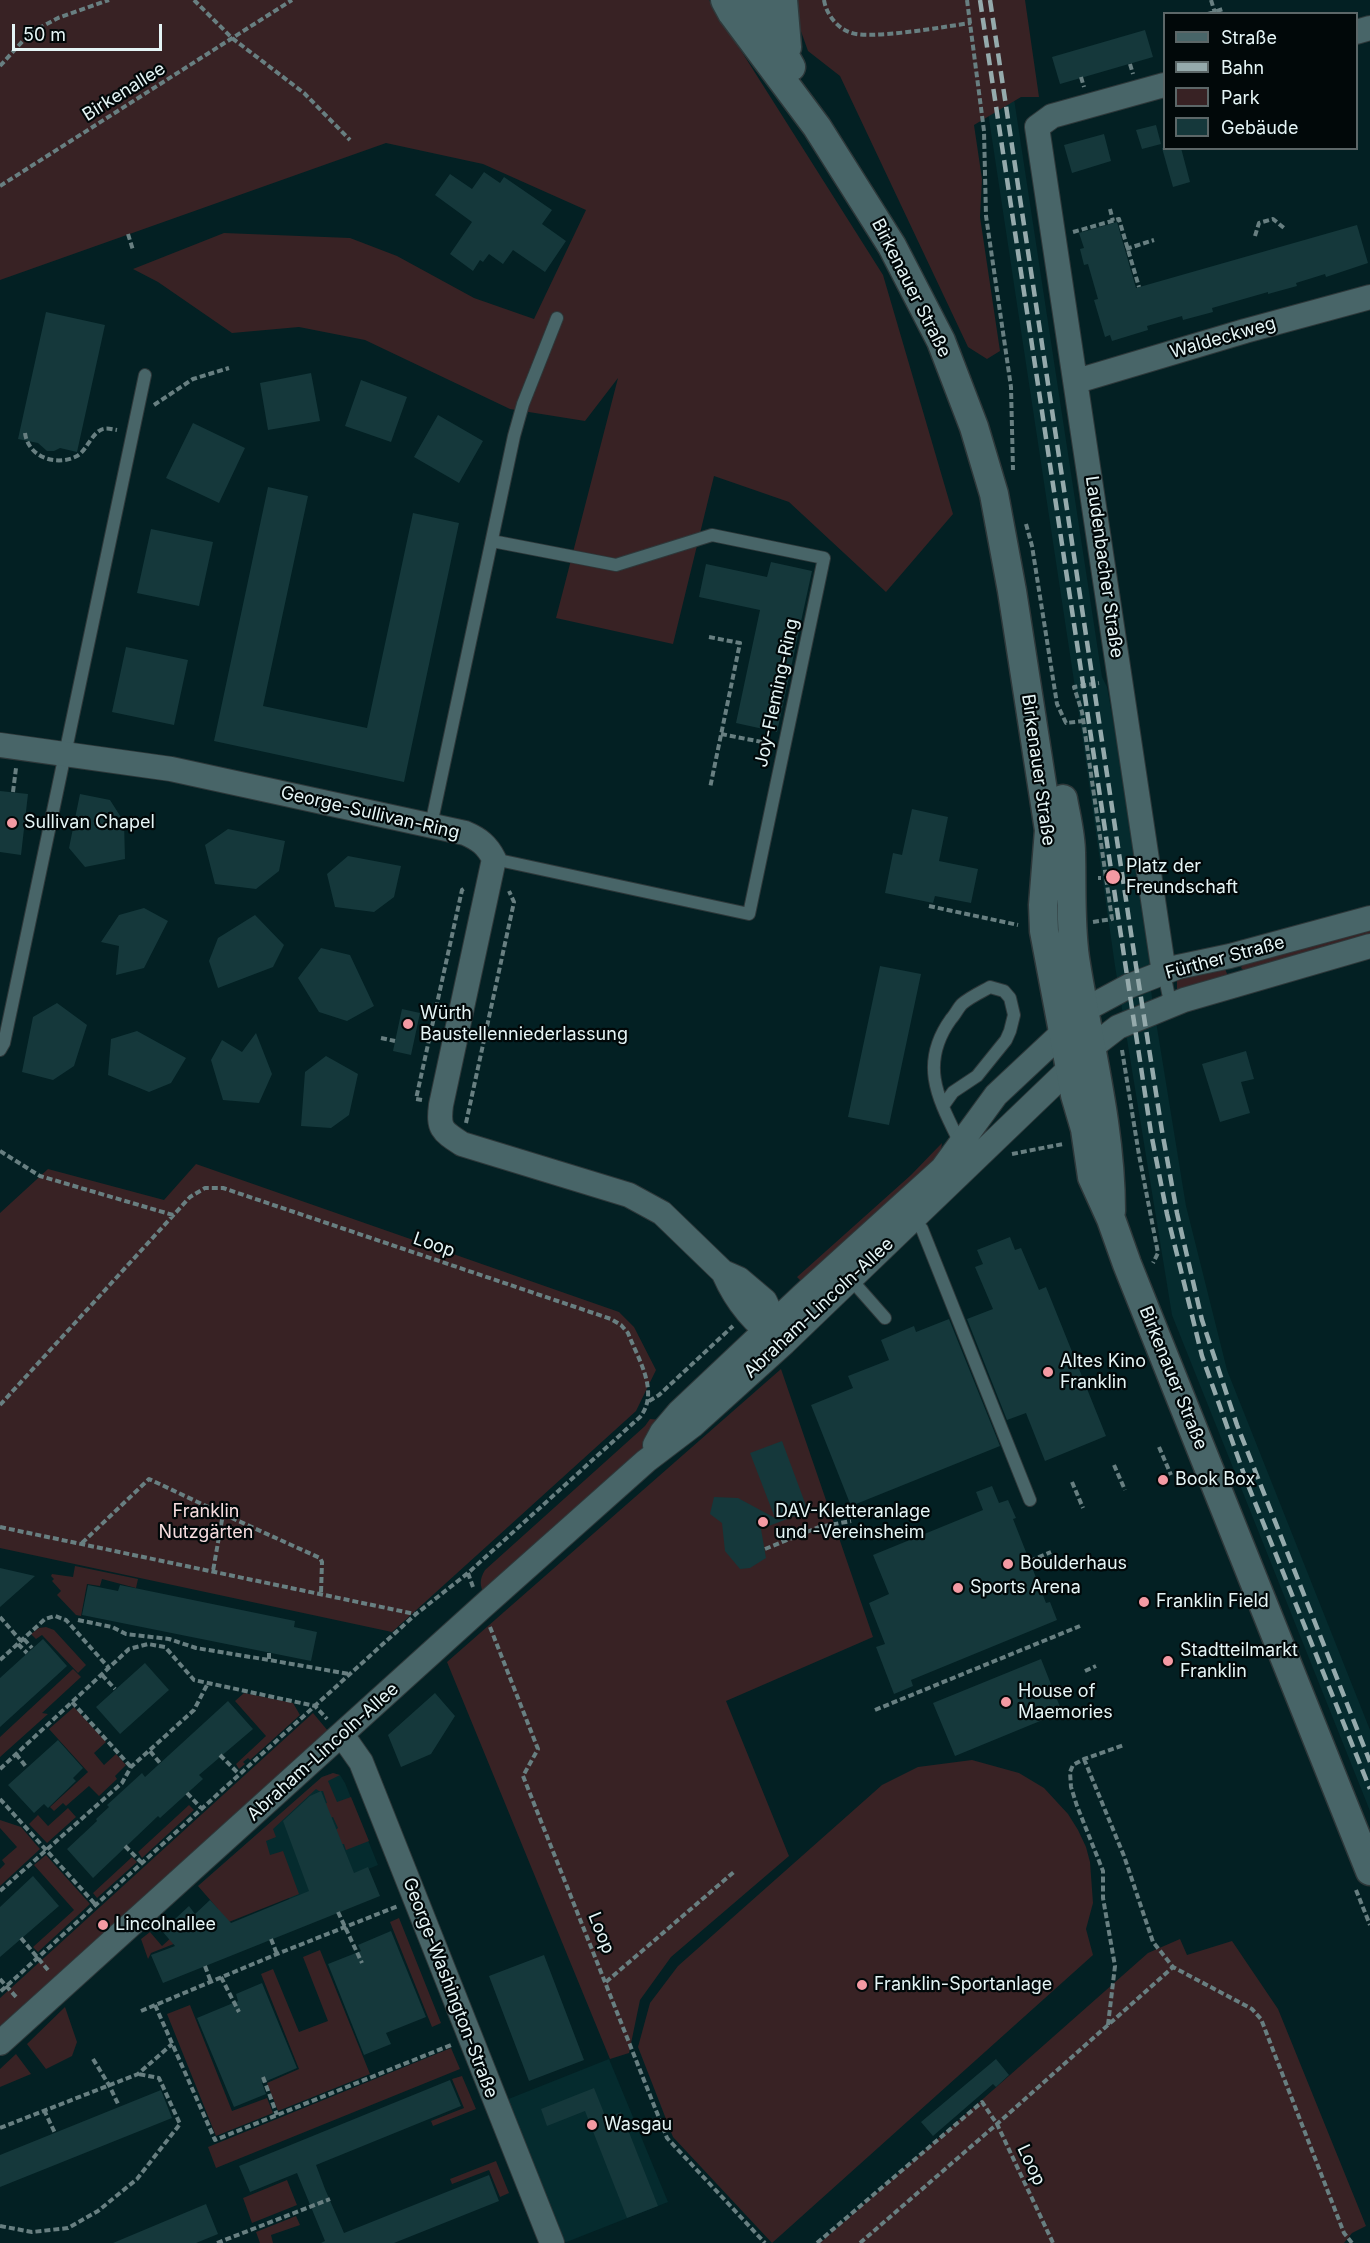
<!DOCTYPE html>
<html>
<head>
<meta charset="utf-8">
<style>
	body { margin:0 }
	#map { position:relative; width:1370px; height:2243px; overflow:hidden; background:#032023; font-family:Inter,sans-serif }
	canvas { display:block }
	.legend { position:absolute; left:1163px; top:12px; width:195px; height:138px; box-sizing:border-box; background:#010809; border:2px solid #5c6768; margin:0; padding:8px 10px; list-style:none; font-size:18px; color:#e5f5f6 }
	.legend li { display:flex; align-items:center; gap:12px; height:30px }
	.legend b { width:30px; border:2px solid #5c6768 }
	.scale { position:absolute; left:12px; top:24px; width:150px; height:27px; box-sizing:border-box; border:3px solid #e5f5f6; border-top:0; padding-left:8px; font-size:18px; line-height:21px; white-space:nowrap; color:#e5f5f6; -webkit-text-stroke:4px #010809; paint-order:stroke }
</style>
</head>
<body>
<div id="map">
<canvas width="1370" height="2243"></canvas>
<ul class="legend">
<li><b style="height:8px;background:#486568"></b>Straße</li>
<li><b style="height:8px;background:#95aaac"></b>Bahn</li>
<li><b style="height:16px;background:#382224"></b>Park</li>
<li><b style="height:16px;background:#15383b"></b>Gebäude</li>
</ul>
<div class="scale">50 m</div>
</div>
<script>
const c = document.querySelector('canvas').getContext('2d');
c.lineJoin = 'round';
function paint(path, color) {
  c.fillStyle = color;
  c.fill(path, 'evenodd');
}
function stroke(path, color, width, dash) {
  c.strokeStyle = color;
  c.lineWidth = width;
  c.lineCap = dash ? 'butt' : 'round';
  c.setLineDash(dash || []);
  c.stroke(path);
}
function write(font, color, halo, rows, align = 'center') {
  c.font = font + ' Inter,sans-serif';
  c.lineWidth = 4.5;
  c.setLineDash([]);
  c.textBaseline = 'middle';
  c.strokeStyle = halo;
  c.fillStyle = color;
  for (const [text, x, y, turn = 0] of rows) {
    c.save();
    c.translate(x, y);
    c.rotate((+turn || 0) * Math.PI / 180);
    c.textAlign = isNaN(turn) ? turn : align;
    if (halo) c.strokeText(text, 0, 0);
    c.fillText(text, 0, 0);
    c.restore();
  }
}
paint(new Path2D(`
	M971,0h28l103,677 5,10 35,193 9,84 -4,2 39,240 41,164 143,360v81l-198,-496 -57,-349 -33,-232z
	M333,1773l7,2 5,8 33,82 -88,36 -2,-6 -90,-9 124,-109z
	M609,2059l59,143 -104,41 -58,-143z`), '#052b2e');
paint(new Path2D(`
	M0,0h709l174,275 70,239 -67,78 -97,-90 -75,-26 -41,168 -117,-26 62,-240 -33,43 -75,-12 -145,-69 -66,-13 -67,6 -74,-51 -25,-13 91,-36 126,5 47,18 77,42 60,21 52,-109 -103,-46 -97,-21 -386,137z
	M796,0h229l14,97h-18l-47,28 8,54 -2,38 20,134 -13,8 -19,-12 -128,-271 -32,-25 -11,-31z
	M1370,925v14l-122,34 -7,-5 3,-7z
	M1224,966l5,13 -52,15v-15z
	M942,1143l-1,7 -3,6 -23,23 -114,102 -4,-4 114,-102z
	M196,1164l423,148 15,15 22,43 -20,41 -244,221 -392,-84v-335l48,-44 116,31z
	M781,1369l92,268 -147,64 63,155 -118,101 -31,43 -11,53 -19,6 -163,-397z
	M650,1419l12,1 -19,29 -159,146c-4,-10 -5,-15 1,-25l160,-144z
	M75,1566l63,13 -2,9 -34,-9 -2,7 -13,-2 -6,32 -5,-1 -19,-20 4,-4 -9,-10 2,-2 -3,-3 1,-2 21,3z
	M46,1627l8,3 32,35 -8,8 -36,-38 -6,4 -5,-5 8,-6z
	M73,1669l8,8 -39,36 6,1 -48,43v-20z
	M244,1693l49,10 7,12 -50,45 -2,-2 -5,4 2,2 -6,5 -3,-5 30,-28 -31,-35z
	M74,1707l32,35 -12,11 10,12 12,-11 10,11 -11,11 2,3 -18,17 -10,-10 -23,20 -3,-3 -9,8 -4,-4 38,-35 -39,-43z
	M313,1713l15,18 -328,299v-32z
	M972,1760l47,13 25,15 24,26 10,16 8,17 4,15 3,41 -7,26 7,26 -321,288 -99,-106 -35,-90 12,-44 28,-37 204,-181 36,-18z
	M333,1773l7,2 -12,6 9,21 14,-5 18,44 -23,9 -2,-6h-4l-6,-13 4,-3 -5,-11 -3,1 -6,-14 3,-1 -4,-12h-4l-3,-2 -43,40 3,8 -10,4 4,14 13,-4 16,43 -148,59 -3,6 -7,-20 9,-7 12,14 23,-21 8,8 25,-24 -20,-23 124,-109z
	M189,1805l5,5 -52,48 -4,-6z
	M68,1808l8,9 -29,26 -18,-19 9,-9 10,11z
	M0,1820l21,7 19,22 -40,37v-17l5,-5 -3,-4 15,-13 -17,-19z
	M46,1855l44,49 -52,48 -5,-5 41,-37 -40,-45z
	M132,1857l5,5 -40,36 -4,-5z
	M399,1918l42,105 -9,4 -42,-105z
	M1180,1939l7,16 45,-14 46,68 88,217 -14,7 -8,10h-524l328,-290z
	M320,1950l50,124 -92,37 -11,-28 32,-14 -38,-95 12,-5 26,63 29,-11 -25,-64z
	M190,2005l42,106 35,-13 6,15 -57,23 -49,-122z
	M65,2007l12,35 -5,14 -26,13 -19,-25z
	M451,2048l9,21 -244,99 -8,-21z
	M16,2054l15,20 -31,13v-18z
	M462,2076l14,33 -43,17 -2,-5 33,-13 -12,-29z
	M496,2161l13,32 -9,4 -11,-27 -37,14 -2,-5z
	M287,2180l10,25 -45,18 -9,-25z
	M296,2216l4,9 -29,10 2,8h-13l-4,-11z`), '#382224');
paint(new Path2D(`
	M1145,30l8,27 -93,27 -8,-27z
	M1156,125l5,19 -19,5 -6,-19z
	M1104,134l7,27 -39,12 -8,-28z
	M1162,148h19l9,34 -17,5z
	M484,172l16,11 4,-6 48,33 -10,14 24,17 -21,31 -32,-22 -10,14 -14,-10 -6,8 -3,-2 -7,11 -23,-17 22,-32 -37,-27 15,-21 22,15z
	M1117,222l19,66 221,-63 11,38 -42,14 -1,-3 -29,9 1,3 -29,8v-2l-56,16 1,4 -30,8 -1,-4 -35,10 1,4 -36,11 -2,-6 -5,2 -11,-37 4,-1 -10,-35 -4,1 -4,-16 4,-1 -5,-15z
	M46,312l59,13 -28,127 -17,-4 -6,3h-7l-9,-8 -20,-4z
	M311,373l9,48 -52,9 -8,-47z
	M361,380l46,17 -16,45 -46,-16z
	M438,415l45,26 -24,42 -45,-26z
	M193,423l52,25 -26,55 -53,-25z
	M268,487l40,9 -45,210 104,22 46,-215 46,10 -55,259 -190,-41z
	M151,529l62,13 -14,64 -62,-13z
	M771,562l41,9 -35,161 -41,-9 24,-113 -61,-13 7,-33 61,13z
	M126,647l62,13 -14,65 -62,-13z
	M0,791l28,3 -7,61 -21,-3z
	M80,794l30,6 14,22 1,37 -40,8 -16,-19z
	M912,809l36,8 -9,44 39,8 -7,34 -36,-7 -2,7 -48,-10 8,-40 9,2z
	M228,829l57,12 -6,30 -23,18 -41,-5 -10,-39z
	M348,856l53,10 -7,31 -20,15 -39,-5 -8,-33z
	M144,908l24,13 -24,47 -28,7 3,-29 -18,-4 18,-27z
	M255,915l29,30 -11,22 -55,21 -9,-27 9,-23z
	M321,948l29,7 24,51 -27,15 -28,-9 -21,-34z
	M880,966l41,8 -32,151 -41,-8z
	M57,1003l30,22 -13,41 -21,14 -31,-8 11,-55z
	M402,1009l18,4 -9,42 -18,-4z
	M137,1031l49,27 -15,25 -22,9 -41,-17 3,-36z
	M256,1033l16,41 -13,29 -36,-3 -12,-40 11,-20 20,12z
	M1246,1051l8,28 -13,3 9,31 -30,9 -18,-58z
	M326,1056l32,18 -9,41 -18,13 -30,-2 4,-54z
	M1010,1237l5,13 6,-2 18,42 7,-3 60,149 -61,25 -19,-48 -19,7 -40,-101 26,-10 -18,-42 8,-3 -6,-14z
	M949,1319l51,127 -149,60 -40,-101 42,-17 -5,-12 41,-16 -8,-20 33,-14 2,6z
	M782,1441l26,70 -47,18 5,29 -16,10 -10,1 -15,-18 -3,-28 -12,-9 4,-17 24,1 37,20 -25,-65z
	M992,1486l7,17 9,-3 8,18 -3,1 33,84 4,-1 7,18 -146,60 2,6 -19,8 -18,-47 9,-3 -16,-41 20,-9 -16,-39 110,-45 -7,-18z
	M0,1568l35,8 -35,31z
	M88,1585l30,6 2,-6 175,36 -1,6 23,5 -6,29 -229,-46z
	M43,1639l24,27 -67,61v-49z
	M1041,1659l21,53 -107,44 -22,-53z
	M145,1663l24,27 -49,44 -24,-27z
	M435,1693l20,23 -24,38 -30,13 -13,-32z
	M228,1701l25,28 -54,46 4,4 -43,39 -2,-2 -65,62 -26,-29 30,-28 -1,-2 13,-12 -2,-2 35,-32 3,4z
	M58,1740l25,28 -10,10 3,3 -28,27 -4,-4 -10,9 -26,-28z
	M321,1791l33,82 14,-6 12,29 -217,87 -12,-28 24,-9 -13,-15 27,-25 6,8 15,-14 21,23 78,-32 -26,-70 27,-25z
	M33,1876l26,30 -59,51v-50z
	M391,1931l35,86 -40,16 5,11 -27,11 -36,-91 33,-13 -3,-6z
	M544,1955l40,105 -55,21 -40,-105z
	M262,1983l35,85 -35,15 4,11 -32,13 -37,-89 41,-17 -2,-7z
	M996,2059l13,16 -13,12 -3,-3 -60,52 -12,-14z
	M450,2080l11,26 -145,59 9,24 19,44 145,-58 10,26 -105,42h-73l4,-2 -28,-68 -47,19 -11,-26z
	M594,2088l12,30 15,-6 37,94 -31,12 -42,-107 -38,15 -6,-17z
	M161,2090l11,28 -172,69v-32z
	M206,2204l12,30 -22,9h-83z`), '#15383b');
const service = new Path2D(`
	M492,541l124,24 96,-30 112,23 -75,356 -255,-55
	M431,825l83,-389 9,-32 34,-86
	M1164,973l7,34
	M0,1050l4,-7 141,-668
	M943,1106l10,-14 24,-16 29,-36 4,-9 4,-16 -4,-17 -6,-7 -14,-4c-9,5 -20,10 -28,17 -4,4 -7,11 -11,15 -33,46 -12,81 10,126
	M913,1219l9,10 108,271
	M848,1276l37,42`);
const minor = new Path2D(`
	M1356,32l14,-4
	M1077,381l168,-50 125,-34
	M0,745l171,24 294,64c14,6 22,12 29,26l-53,246c-3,24 1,26 21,39l167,51 33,18 61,59 16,7 26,22 19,42
	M1164,973l-127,-846 15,-11 112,-31
	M724,1274c12,27 30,50 55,66
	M655,1445l7,-13 17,-20 124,-117 139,-126 54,-74 94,-88 39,-21 49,-19 52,-11 140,-38
	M342,1735l19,27 191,481
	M0,2043l482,-436 164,-146 46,-35 92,-83 308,-296 26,-20 66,-27 186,-54`);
const tertiary = new Path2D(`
	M725,0l7,13 85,114 75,119 49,95 33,86 20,67 18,97 37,239 -6,75 1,26 31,164 10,34 7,48 19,42 16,45 243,607
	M754,0l37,67
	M783,0l4,47
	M1063,799c3,17 8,36 8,54 1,35 -1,69 4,105 13,84 36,167 36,253`);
stroke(service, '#2e383a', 14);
stroke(minor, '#2e383a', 26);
stroke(tertiary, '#2e383a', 31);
stroke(new Path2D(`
	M194,0l38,38 72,55 46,47
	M824,0c2,13 12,27 25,32 18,9 98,-6 122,-9
	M967,0l17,131 2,85 25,171 2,83
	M1211,0l4,13
	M1208,14l15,-5
	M1130,64l3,10
	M0,66l30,-33 28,-15 51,-18
	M1081,77l3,10
	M0,186l292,-186
	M1110,209l3,12
	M1073,232l46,-13 20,68
	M128,234l5,16
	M1255,236l4,-13 14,-4 11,9
	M1126,249l28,-9
	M154,405l39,-26 36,-11
	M25,433c3,24 31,34 52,23 9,-5 13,-19 22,-25 5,-4 12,-2 18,-1
	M1026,524l6,22 25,158 9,19 17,-2
	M709,637l31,6 -30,145
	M721,734l41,8 8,-3
	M13,792l3,-24
	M1098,878h3
	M929,906l89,19
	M1093,922l19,-3 -30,-207 -8,-25 25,-4
	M381,1038l14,3
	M1122,1050l17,105 19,98 -5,10
	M422,1100l-6,-1 46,-209 3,-2
	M466,1123l48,-221 -5,-11
	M0,1151l40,25 133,39
	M1012,1154l51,-10
	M649,1401l10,-6 74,-69
	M0,1405l190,-208 15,-9h18l388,131 10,6 7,8c10,26 32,59 12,84l-172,156 -52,41 -416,378
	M1159,1447l12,28
	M1114,1465l11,25
	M1072,1482l11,26
	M223,1514l97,44 2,4 -1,31
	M0,1527l415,87
	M82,1543l67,-64 74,35 -10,57
	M765,1549l54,-22 32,-6
	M1030,1561l21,-9
	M468,1573l5,14
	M0,1617l21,24
	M78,1620l34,7 14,7 43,5 27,9 73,12
	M490,1627l48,122 -15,27 144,362 98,105
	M24,1639l8,9
	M18,1644l9,9
	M269,1653v7l80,14
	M0,1660l45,-41 10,-3 11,4 43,48
	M1085,1671l11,-5
	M102,1675l13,14
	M72,1702l59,65
	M875,1710l205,-84
	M150,1751l10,12
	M16,1754l11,14
	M220,1755l19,19
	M1084,1759l40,97 29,86 20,25 79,42 9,10 83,214 8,10
	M0,1769l129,-120 19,-5 17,3 29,33 121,26 12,13
	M187,1793l14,15
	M0,1799l95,105
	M125,1846l16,16
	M1356,1890l14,35
	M0,1891l122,-108 9,-16 63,-57 14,-27
	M338,1912l24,51
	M21,1938l27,32
	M271,1939l6,15
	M205,1966l6,16
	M221,1977l18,35
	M0,1979l17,19
	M606,1982l129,-111
	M155,2005l60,135 236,-95
	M141,2011l136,-57 121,-48
	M1108,2025l7,-59 -12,-68v-27l-26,-65 -6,-19 -1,-15 3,-7 11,-6 40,-14
	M93,2059l16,26 10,21
	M263,2077l14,38
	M44,2110l11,23
	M0,2128l138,-54 34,-30
	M0,2226l32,6 36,-4 30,-17 39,-32 43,-55 -21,-46 -21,-4
	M217,2243l113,-44
	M817,2243l165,-141 15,22 56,119
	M860,2243l137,-119 176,-157`), '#687f81', 4, [6, 3]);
stroke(service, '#486568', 12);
stroke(minor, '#486568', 24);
stroke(tertiary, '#486568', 28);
stroke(new Path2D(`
	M980,0l151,1002 20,131 16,81 35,142 44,124 124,309
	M990,0l146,966 26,165 15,82 25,107 35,105 133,337`), '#95aaac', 4.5, [12, 6]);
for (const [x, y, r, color] of [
	[12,823,6,"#f49aa3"],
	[1113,877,8,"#f49aa3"],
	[408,1024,6,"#f49aa3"],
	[1048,1372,6,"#f49aa3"],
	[1163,1480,6,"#f49aa3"],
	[763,1522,6,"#f49aa3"],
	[1008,1564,6,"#f49aa3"],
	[958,1588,6,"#f49aa3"],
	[1144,1602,6,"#f49aa3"],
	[1168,1661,6,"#f49aa3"],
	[1006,1702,6,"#f49aa3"],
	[103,1925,6,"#f49aa3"],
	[862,1985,6,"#f49aa3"],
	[592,2125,6,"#f49aa3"]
]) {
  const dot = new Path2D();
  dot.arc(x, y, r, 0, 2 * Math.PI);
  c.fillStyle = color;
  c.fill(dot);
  stroke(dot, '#010809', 2);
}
write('18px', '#e5f5f6', '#010809', [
	["Birkenallee",124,92,-32],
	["Birkenauer Straße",911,288,63],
	["Waldeckweg",1223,338,-16],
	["Laudenbacher Straße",1104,567,82],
	["Joy-Fleming-Ring",777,693,-78],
	["Birkenauer Straße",1038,770,82],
	["George-Sullivan-Ring",370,813,13],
	["Fürther Straße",1225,958,-15],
	["Loop",434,1245,19],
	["Abraham-Lincoln-Allee",819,1308,-43],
	["Birkenauer Straße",1173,1378,68],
	["Abraham-Lincoln-Allee",323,1752,-42],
	["Loop",601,1933,68],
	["George-Washington-Straße",450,1988,69],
	["Loop",1031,2165,65]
]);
write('18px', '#e5f5f6', '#010809', [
	["Sullivan Chapel",24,823],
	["Platz der",1126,867],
	["Freundschaft",1126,888],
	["Würth",420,1014],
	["Baustellenniederlassung",420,1035],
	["Altes Kino",1060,1362],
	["Franklin",1060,1383],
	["Book Box",1175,1480],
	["DAV-Kletteranlage",775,1512],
	["und -Vereinsheim",775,1533],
	["Boulderhaus",1020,1564],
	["Sports Arena",970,1588],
	["Franklin Field",1156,1602],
	["Stadtteilmarkt",1180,1651],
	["Franklin",1180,1672],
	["House of",1018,1692],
	["Maemories",1018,1713],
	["Lincolnallee",115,1925],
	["Franklin-Sportanlage",874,1985],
	["Wasgau",604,2125]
], 'left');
write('18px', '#f6dddf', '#010809', [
	["Franklin",206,1512],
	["Nutzgärten",206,1533]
]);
</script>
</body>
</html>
